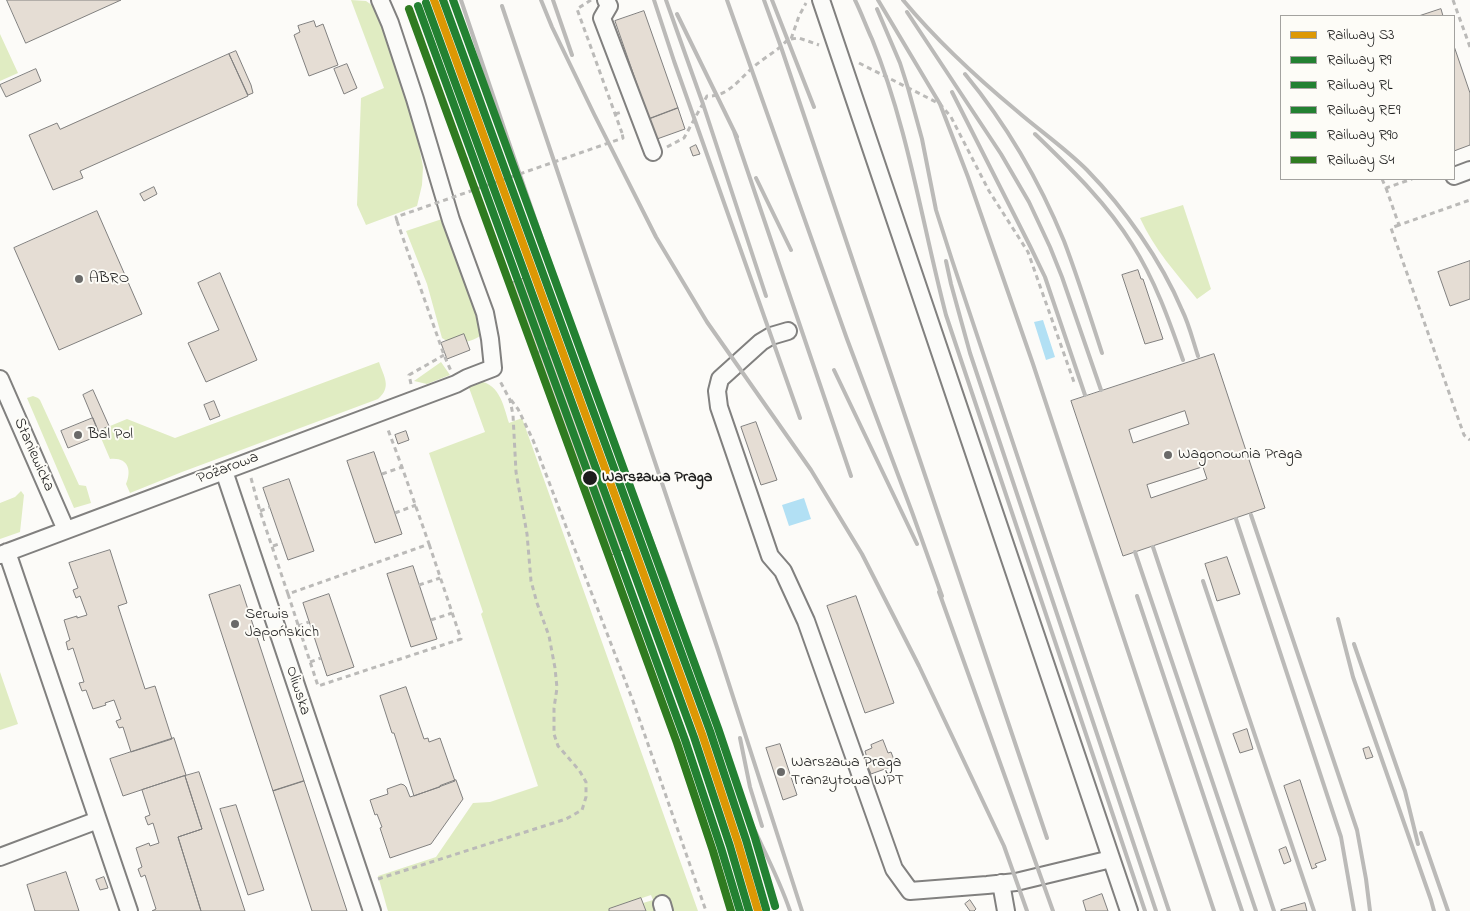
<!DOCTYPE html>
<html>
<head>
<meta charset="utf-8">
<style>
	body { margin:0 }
	#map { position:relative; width:1470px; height:911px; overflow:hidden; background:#fcfbf8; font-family:"Indie Flower",sans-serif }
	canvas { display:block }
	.legend { position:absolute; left:1280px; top:15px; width:175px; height:165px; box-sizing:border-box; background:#fdfcf7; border:1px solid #a3a29f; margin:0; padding:6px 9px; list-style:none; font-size:15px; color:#1c1c1c }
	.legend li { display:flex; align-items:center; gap:10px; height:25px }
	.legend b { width:25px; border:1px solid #a3a29f }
</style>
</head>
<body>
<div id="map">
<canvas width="1470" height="911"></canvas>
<ul class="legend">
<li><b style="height:6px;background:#dd9804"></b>Railway S3</li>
<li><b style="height:6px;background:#238132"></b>Railway R9</li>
<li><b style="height:6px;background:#238132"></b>Railway RL</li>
<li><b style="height:6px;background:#238132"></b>Railway RE9</li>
<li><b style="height:6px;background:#238132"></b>Railway R90</li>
<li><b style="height:6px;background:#2f7b20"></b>Railway S4</li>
</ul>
</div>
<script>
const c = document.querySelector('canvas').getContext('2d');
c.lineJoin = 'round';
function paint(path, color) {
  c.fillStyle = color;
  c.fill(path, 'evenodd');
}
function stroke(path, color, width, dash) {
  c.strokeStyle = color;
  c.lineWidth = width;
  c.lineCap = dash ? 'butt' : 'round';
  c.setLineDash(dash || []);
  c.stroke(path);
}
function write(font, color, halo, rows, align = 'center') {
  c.font = font + ' "Indie Flower",sans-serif';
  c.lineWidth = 4;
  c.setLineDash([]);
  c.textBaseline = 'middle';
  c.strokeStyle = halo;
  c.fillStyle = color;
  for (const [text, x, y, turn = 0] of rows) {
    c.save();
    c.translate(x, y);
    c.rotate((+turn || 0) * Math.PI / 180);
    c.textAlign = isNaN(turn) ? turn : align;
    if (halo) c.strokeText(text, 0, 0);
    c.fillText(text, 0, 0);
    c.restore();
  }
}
paint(new Path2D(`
	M351,0l15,1 13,9 36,115 8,42 -1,18 -5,21 -51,19 -9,-20 4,-107 23,-10z
	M0,34l18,39 -18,8z
	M1183,205l28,84 -14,10c-21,-26 -43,-50 -57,-81z
	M445,218l39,114c-8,11 -32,14 -42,6l-15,-54 -21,-53z
	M379,362c5,15 13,25 -1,37l-196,73 -52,21 -4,-9c6,-14 2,-27 -16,-25l-12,-28 29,-12 48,19z
	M441,362l9,13 -23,9 -13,-3z
	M475,381c24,0 28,23 34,42l13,-5 176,493h-52l-3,-8 10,-3 -2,-5 -42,14v2h-221l-1,-3 -9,-32 58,-19 37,-54 17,-1 48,-16 -57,-172 2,-2 -54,-159 56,-21 -17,-47z
	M33,396l5,2 2,2 39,85 7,1 5,17 -17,5 -47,-110z
	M21,491l3,4 -4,37 -20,7v-36l15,-6z
	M0,672l18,52 -18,6z`), '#e0ecc2');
paint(new Path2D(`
	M1043,320l12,37 -9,3 -12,-38z
	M804,498l7,21 -22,7 -7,-21z`), '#b2e0f4');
const building = new Path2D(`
	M7,0h114l-95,43z
	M1441,9l2,7h-24z
	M644,11l34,97 -29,11 -34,-98z
	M314,21l2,6 7,-3 15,41 -29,11 -15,-41 6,-3 -2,-6z
	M1454,46l16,47v52l-16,6z
	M236,51l15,34 2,8 -5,2 -19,-41z
	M229,54l19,42 -168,75 3,7 -30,12 -24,-55 28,-12 3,6z
	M347,64l10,24 -13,6 -10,-25z
	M36,69l5,12 -35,16 -6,-12z
	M678,108l7,21 -28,10 -8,-20z
	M696,145l4,9 -7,2 -3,-8z
	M154,187l3,7 -13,7 -4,-7z
	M97,211l45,103 -83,36 -45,-102z
	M1470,261v38l-20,7 -12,-34z
	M1138,270l3,9h2l20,60 -18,5 -23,-69z
	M220,273l37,87 -51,22 -18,-39 31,-13 -21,-47z
	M525,278l100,271 -16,7 -100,-272z
	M464,334l6,16 -23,9 -6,-16z
	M1214,354l51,154 -142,48 -52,-155zM1185,411l4,13 -56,19 -4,-13zM1203,467l4,12 -56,19 -4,-13z
	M93,390l16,36 -11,5 -15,-36z
	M214,401l6,15 -10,4 -6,-15z
	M93,418l7,17 -32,13 -7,-17z
	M756,422l21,58 -16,5 -20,-58z
	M406,431l3,9 -11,4 -3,-9z
	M374,452l28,82 -27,9 -28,-82z
	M289,479l25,72 -26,9 -25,-72z
	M110,550l17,53 -9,3 27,83 10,-3 17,53 -41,13 -8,-25 -4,1 -3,-7 5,-2 -7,-19 -9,3 1,2 -13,4 -7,-19 -4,1 -3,-8 5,-1 -11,-34 -5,2 -2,-8 4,-2 -6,-20 13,-4v2l10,-3 -7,-19 -4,2 -3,-8 5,-2 -9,-25z
	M1227,557l13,37 -23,7 -12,-37z
	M413,566l24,73 -26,8 -24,-73z
	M240,585l64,196 -31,10 -64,-196z
	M329,594l25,73 -27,9 -24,-73z
	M856,596l38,107 -29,10 -38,-107z
	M406,687l18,52 4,-1 1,4 11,-4 15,43 -41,15 -20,-63h-2l-12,-37z
	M1247,729l6,20 -13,4 -7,-19z
	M174,738l12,37 -63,21 -13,-37z
	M883,740l5,13 3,-1 5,13 -25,9 -6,-15 2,-1 -2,-7 7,-3 -1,-3z
	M780,744l17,51 -14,5 -17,-52z
	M1369,747l4,10 -7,2 -3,-10z
	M199,772l46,139h-44l-23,-74 24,-8 -17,-53z
	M185,776l17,53 -24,8 23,74h-49l4,-2 -11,-34 -4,2 -3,-8 4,-2 -6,-19 13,-5 1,3 9,-3 -6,-20 -5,2 -3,-8 5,-2 -8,-25z
	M456,780l7,19 -32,45 -41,14 -10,-30 2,-1 -5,-13 -2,1 -5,-15 18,-6 -1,-5 14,-5 3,1 2,2 4,10 30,-10v-1z
	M1300,780l26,80 -11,4 2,3 -5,2 -28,-83z
	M304,781l43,130h-35l-39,-120z
	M236,805l28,85 -16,5 -28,-86z
	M1286,847l5,14 -7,3 -5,-14z
	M66,872l13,39h-44l-8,-26z
	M104,877l4,11 -8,2 -4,-10z
	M1102,894l6,17h-22l-3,-10z
	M641,898l5,13h-37v-2z
	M970,900l6,9 -2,2h-4l-5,-7z
	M1305,903l2,8h-26v-1z`);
paint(building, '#e5ddd4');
stroke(building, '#81807f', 1);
const minor = new Path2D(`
	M606,0l3,6 -7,12 51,134
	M821,0l308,911
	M1454,176l16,-6
	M788,331l-17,5 -10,6 -41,37 -3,12 2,16 51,149 13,15 23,50 88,248 16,22 77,-6 29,-3 95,-23
	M0,379l66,151
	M224,471l148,440
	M7,552l122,359
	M0,555l456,-171 11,-6 26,-10 -3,-29 -5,-26 -34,-93 -36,-121 -25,-76 -10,-23
	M0,857l98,-37
	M1001,883l5,28
	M662,904l2,7`);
stroke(minor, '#81807f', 20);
stroke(new Path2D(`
	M591,0l-14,9 45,124
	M1453,0l17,47
	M791,39l8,-1 20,7
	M859,63l81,41 11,13 38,74 39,61 47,133
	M615,114l7,-2
	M667,147l17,-9 23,-42c20,1 31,-15 44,-27 9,-8 19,-14 28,-21 5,-4 7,-8 12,-9l8,-23 7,-13
	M1382,179l4,9 26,-9
	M483,186l-10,-29 -9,3 70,194
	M1386,188l13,37 71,-25
	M397,221l47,134 7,16
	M1399,225l-8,3 73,207 6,5
	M531,319l12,31
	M411,384l-2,-9 35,-20
	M511,400l7,9 15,31 24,63 76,198 73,210
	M382,474l20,-7
	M251,478l9,33 28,83 141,-50 -27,-77 -15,-40
	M260,511l10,-4
	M395,513l21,-8
	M273,546l9,-3
	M419,585l21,-7
	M288,594l30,92 143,-47 -32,-95
	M431,620l21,-7
	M298,626l11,-4
	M310,662l11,-4
	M694,791l-160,-437 18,-7 158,438
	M378,879l188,-60 16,-9 4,-13v-15l-7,-12 -21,-24 -4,-12v-26l3,-20 -2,-20 -6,-32 -12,-33 -6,-22 -4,-47 -11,-62 -3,-57 -3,-15 -10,-19`), '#bbbab8', 3, [5, 4]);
stroke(minor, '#fbfbf9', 16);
stroke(new Path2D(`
	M461,0l47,140 84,245 74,193 75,221c15,38 36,73 49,112
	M541,0l11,27 42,87 62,123 51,85 104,148 51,84 57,112 85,180 23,65
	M553,0l19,55
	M654,0l20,61 126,357
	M666,0l37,104 63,192
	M727,0l120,339 65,173 30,84
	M764,0l17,47 266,791
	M772,0l42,107
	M855,0c6,12 11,26 17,39 36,89 50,184 74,276l199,596
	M878,0l62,104 28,73 65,187 181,547
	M903,0c34,41 73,77 114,111 23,20 48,37 70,59 37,38 74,90 95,140 7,14 11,31 16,46
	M502,6l216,644 84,261
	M877,9l23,54 8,25 14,51 14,71 16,50 217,651
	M907,12l94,142 28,48 21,45 12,30 39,113
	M677,14l60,123
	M965,74c42,51 74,106 99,167 14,37 26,75 38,112
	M952,92l78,154 15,31 40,118
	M734,131c40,115 77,230 117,345
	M1035,134c35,34 71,68 97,110 23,36 37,76 51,116
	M756,178l35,72
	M946,261l5,23 19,69 186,558
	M834,370l83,174
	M1251,515l106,315 9,49 4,32
	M1236,519l105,318 13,74
	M1153,547l121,364
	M1135,552l121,359
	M1203,581l111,330
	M939,592l114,319
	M1137,596l105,315
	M1338,619l15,58 78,223 3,11
	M1354,644l51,147 13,53
	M740,738l10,49 12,39
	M1421,833l27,78`), '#bbbab8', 4);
stroke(new Path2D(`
	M397,221l-1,-4 227,-79 -1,-5`), '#bbbab8', 3, [5, 4]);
stroke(new Path2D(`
	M434,0l268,734 36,109 20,68`), '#dd9804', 8);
stroke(new Path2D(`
	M426,3l268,734 36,109 19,65`), '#238132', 8);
stroke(new Path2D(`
	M443,0l267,731 36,109 20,69`), '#238132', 8);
stroke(new Path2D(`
	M418,6l267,734 36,108 19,63`), '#238132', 8);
stroke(new Path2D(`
	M453,0l265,728 37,110 20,68`), '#238132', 8);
stroke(new Path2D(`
	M409,9l268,734 36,108 18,60`), '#2f7b20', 8);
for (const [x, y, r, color] of [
	[79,279,5,"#6a6a69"],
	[78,435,5,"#6a6a69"],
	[1168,455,5,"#6a6a69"],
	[590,478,8,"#1c1c1c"],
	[235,624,5,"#6a6a69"],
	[781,772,5,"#6a6a69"]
]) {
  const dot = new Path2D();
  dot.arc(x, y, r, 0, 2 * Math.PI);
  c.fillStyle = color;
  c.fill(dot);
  stroke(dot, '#fdfcf7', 2);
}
write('16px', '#1c1c1c', '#fdfcf7', [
	["ABRO",89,279],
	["Bal Pol",88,435],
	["Wagonownia Praga",1178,455],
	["Serwis",245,615],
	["Japońskich",245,633],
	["Warszawa Praga",791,763],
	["Tranzytowa WPT",791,781]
], 'left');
write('16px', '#1c1c1c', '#fdfcf7', [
	["Staniewicka",33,455,66],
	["Pożarowa",228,469,-21],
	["Oliwska",297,691,72]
]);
write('bold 16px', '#1c1c1c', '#fdfcf7', [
	["Warszawa Praga",602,478]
], 'left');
</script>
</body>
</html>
